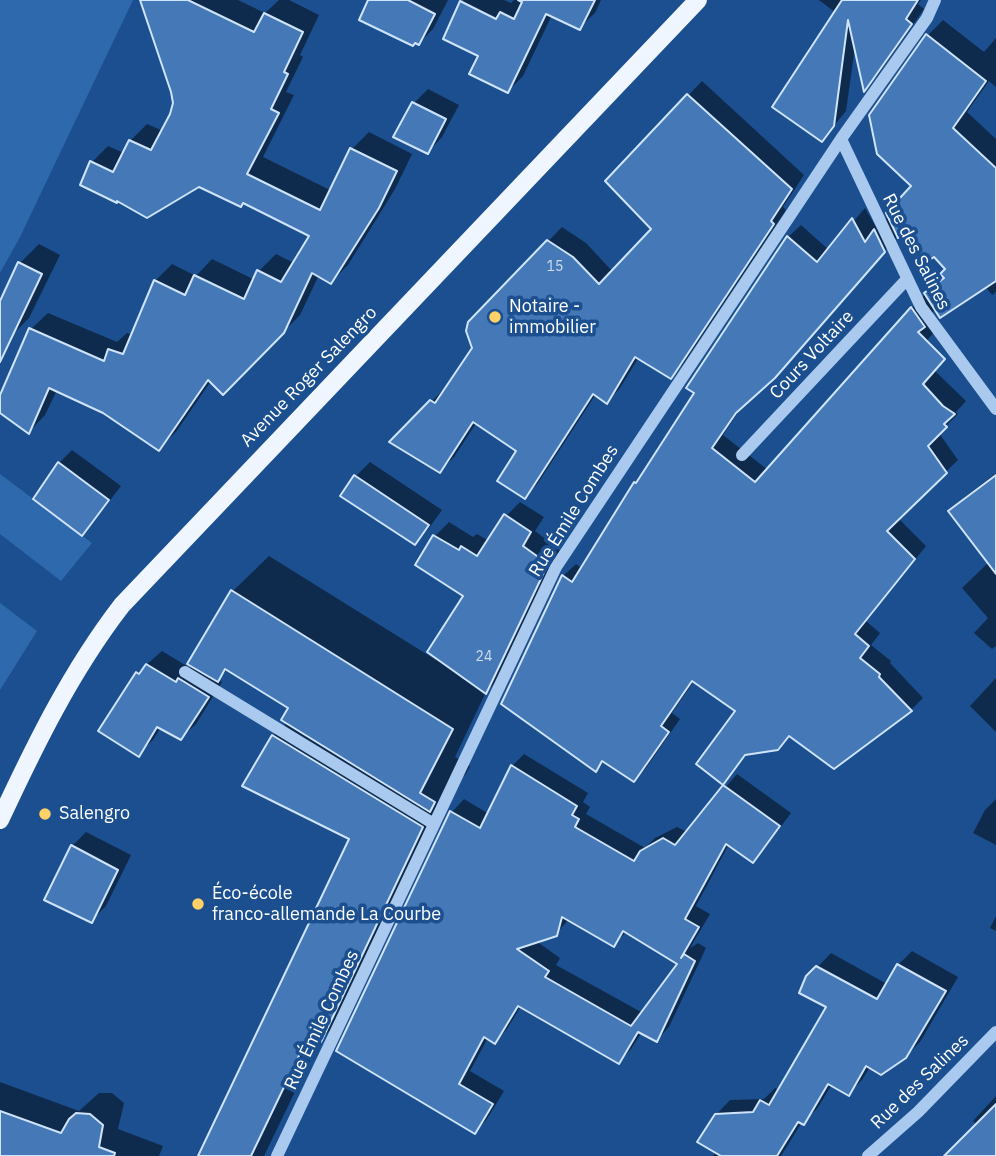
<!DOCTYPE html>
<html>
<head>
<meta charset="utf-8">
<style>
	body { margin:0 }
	canvas { display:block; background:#1b4f8f }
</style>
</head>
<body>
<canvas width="996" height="1156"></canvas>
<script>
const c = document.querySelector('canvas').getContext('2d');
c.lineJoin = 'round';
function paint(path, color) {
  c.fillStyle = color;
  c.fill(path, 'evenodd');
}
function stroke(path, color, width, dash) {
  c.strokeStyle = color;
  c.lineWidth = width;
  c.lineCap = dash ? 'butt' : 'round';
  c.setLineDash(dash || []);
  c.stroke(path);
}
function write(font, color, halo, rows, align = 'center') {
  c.font = font + ' "IBM Plex Sans",sans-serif';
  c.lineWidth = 7;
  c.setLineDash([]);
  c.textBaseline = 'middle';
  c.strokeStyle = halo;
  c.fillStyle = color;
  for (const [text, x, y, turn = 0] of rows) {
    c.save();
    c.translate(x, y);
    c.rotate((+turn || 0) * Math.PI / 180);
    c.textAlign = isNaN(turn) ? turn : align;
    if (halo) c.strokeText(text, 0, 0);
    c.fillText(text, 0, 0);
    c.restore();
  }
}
paint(new Path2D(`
	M0,0h133l-113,237 -20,36z
	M0,474l92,69 -31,38 -61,-47z
	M0,603l37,28 -37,59z`), '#2e69ad');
paint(new Path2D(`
	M148,0h90l27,13 14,-13h10l30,15 -19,40 3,2 -17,35 8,3 -31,62 69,34 20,-42 17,-17 43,22 -17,35 -47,76 -17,17 -12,-7 -19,40 -77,78 -12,-12 -35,51 -17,16 -55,-36 -47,-22 -12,25 -16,17 -29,-21v-13l31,-69 17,-16 69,29 10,-9 6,2 22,-54 17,-17 24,12 16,-17 43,21 4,-9 17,-17 18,9 17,-28 -67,-34 -45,-16 -52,31 -55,-54 16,-16 16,7 6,-12 17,-17 16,7 12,-28z
	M370,0h78l-15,29 -14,14z
	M464,0h40l7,3 3,-3h87l-6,13 -16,15 -27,-13 -29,61 -15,15 -28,-36 -18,-53z
	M819,0h102l-3,4 6,5 -47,67 -12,13 -10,-42 -9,64 -24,29 14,-127z
	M943,20l41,32 12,-14v49l-7,-6 -22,31 29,27v153l-4,3 -7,-9 -49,23 -9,8 11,11 -63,71 60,-28 31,30 -10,11 2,2 -19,19 19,27 -60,58 28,28 -60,75 14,12 -9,12 20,16 -1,2 33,35 -12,12 -120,25 -13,13 -30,4 -25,30 15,-72 -44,-29 -22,32 8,6 -34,49 -12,12 -29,-20 -9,10 -93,-66 60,-128 13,-12 7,5 52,-86 7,-7 54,-84 -8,-5 100,-150 13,-12 28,25 36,-42 12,21 36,-43 15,-151zM902,231l32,23 13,15 -3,7 -18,17 -158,177 -45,-35 22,-33 42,-38z
	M702,81l102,94 -21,32 3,3 -102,153 -13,14 -32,-20 -19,31 -13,14 -11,-8 -58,89 -13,14 -7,-47 -41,-28 -23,35 -14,14 -49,-29 54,-54 2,1 27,-41 -5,-25 93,-96 24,16 27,29 41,-43 -47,-48z
	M428,89l31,16 -17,32 -14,15 -14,-49z
	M39,244l21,11 -31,63 -19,19 -10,-5v-28l20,-41z
	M72,450l49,36 -26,34 -13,13 -47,-34 24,-36z
	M370,462l72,48 -13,18 -14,15 -72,-47 13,-20z
	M996,473v173l-4,3 -18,-16 14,-15 -26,-30 27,-26 -39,-50 16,-16z
	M520,502l24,15 -9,14 25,19 -60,128 -14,14 -31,65 15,9 -4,8 -23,23 -95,216 -28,27 -56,116h-65l152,-318 -78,-102 15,-14 2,-14 -62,-39 -10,10 4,3 -26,42 -15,14 -20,-11 -8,13 -15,14 -1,-81 25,-22 28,17 43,-77 36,-35 167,104 29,-65 -30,-59 14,-14 24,15 4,-3 12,7 17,-25z
	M996,678v54l-26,-26z
	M524,754l64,39 -5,9 7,5 -4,7 59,34 10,-10 22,-11 10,5 50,-58 54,39 -26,35 -12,12 -24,-16 -33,62 14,8 -20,34 8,-5 8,5 -37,79 -12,13 -15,-8 -11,17 -12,13 -98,-56 -14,23 -12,13 -7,-4 -18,33 34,20 -17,28 -12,13 -137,-81 114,-239 12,-13 25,15 23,-48zM569,919l45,25 13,-13 52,33 -36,49 -87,-48 4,-7 -24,-17 20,-7z
	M996,799v46l-23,-12 12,-23z
	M86,832l45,23 -25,51 -15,15 -19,-75z
	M996,916v15l-6,-3z
	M912,951l46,26 -38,65 -15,15 -35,10 -8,13 -14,14 -16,-10 -15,25 -15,13 -21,34h-68l3,-5v-36l14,-15 34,-1 11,-11 4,2 49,-84 -20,-29 23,-24 56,31 11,-19z
	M0,1082l79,29 20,-18h13l12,10 -6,26 45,17 -4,10h-159z
	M996,1096v60h-50l31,-31 -4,-4z`), '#0007');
const building = new Path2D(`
	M140,0h48l66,32 10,-19 39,19 -19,40 4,2 -17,35 8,4 -32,61 73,36 30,-62 47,23 -18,37 -48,76 -19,-11 -28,60 -61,62 -15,-15 -49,71 -56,-38 -54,-25 -20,46 -29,-21v-18l29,-67 75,33 4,-12 15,5 31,-74 31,15 9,-20 50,24 13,-29 24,12 28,-46 -66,-33 -2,4 -42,-20 -52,31 -30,-17v2l-37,-18 10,-24 23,11 16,-32 22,10 19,-36 3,-11 -2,-11z
	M368,0h40l27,14 -16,31 -4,-2 -2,3 -54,-26z
	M518,0h77l-15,30 -34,-16 -38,79 -39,-19 9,-18 -35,-17 17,-38 36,18 4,-7 14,7 8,-17z
	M842,0h76l-12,19 6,5 -48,68 -16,-72 -14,106 -12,16 -50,-35z
	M926,34l60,47 -33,47 43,40v113l-56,37 -16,-25 20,-15 -4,-4 5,-5 -11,-12 -6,4 -26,-27 -4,4 -12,-25 25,-27 -34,-32 -8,-39z
	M687,94l105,95 -21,32 3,3 -103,155 -36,-22 -28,47 -14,-10 -68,105 -28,-18 19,-30 -43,-29 -33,51 -51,-31 41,-42 5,3 37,-55 -6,-17 2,-9 79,-82 26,17 26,27 52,-55 -46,-48z
	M412,102l34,17 -18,35 -35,-17z
	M852,218l13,24 9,-13 11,23 -110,126 -39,35 -24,35 43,34 156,-175 14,20 -7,5 27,27 -22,25 20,22 12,8 -11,10 3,3 -19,19 19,27 -60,58 28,28 -60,75 14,12 -9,12 20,16 -1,3 33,34 -78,58 -45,-33 -11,14 -33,5 -22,30 -27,-21 39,-53 -43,-30 -31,45 8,6 -35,50 -32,-21 -6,11 -95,-68 61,-129 10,7 62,-100 2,1 58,-90 -8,-5 101,-152 30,26z
	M18,262l24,12 -42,88v-61z
	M58,462l51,38 -27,36 -49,-37z
	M354,475l75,50 -14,20 -75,-49z
	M996,475v99l-48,-63z
	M504,514l27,18 -8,14 25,18 -62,130 -59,-42 36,-56 -48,-31 18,-30 26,15 2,-4 16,10z
	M231,590l222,139 -33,64 15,9 -5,10 -149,-92 7,-12 -63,-39 -7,13 -31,-18z
	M146,664l30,18 2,-4 31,19 -28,43 -24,-13 -18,30 -41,-26 38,-59 3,2z
	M272,735l151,92 -102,215 -12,-7 -58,121h-53l151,-317 -107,-53z
	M511,765l66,41 -5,9 7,4 -4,8 59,34 6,-10 23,-13 12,7 48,-60 57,41 -27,37 -27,-19 -41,75 14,8 -18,31 3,-4 11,7 -38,81 -19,-10 -19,32 -101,-58 -23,38 -11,-7 -25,47 34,20 -18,30 -139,-83 114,-240 30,17zM562,917l52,30 9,-16 54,33 -46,62 -86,-49 4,-6 -32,-22 40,-13z
	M71,845l47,25 -26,53 -48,-23z
	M897,964l49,27 -40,67 -25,17 -15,-9 -17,30 -21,-12 -24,41 -6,-3 -21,34h-56l-24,-14 18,-28 38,-2 7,-12 9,5 57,-98 -27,-14 7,-17 10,-10 61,33z
	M996,1104v52h-52z
	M0,1111l61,22 8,-14 7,-6 14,1 13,11 -4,22 16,6 -1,3h-114z`);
paint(building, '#4478b7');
stroke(building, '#cfe3fa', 2);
stroke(new Path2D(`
	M841,139l80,168 75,102
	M742,455l165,-176
	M185,672l249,152
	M277,1156l279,-589 285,-428 86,-121 8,-18
	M868,1156l50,-44 78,-80`), '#a9c9ee', 12);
stroke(new Path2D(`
	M0,820c35,-75 71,-149 122,-215l576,-605`), '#f0f6ff', 18);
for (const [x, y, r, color] of [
	[495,317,7,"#ffd166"],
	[45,814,7,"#ffd166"],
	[198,904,7,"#ffd166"]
]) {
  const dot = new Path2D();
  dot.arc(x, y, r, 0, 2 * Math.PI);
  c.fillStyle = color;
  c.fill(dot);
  stroke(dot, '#1b4f8f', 2.5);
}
write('14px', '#d0dded', null, [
	["15",555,267],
	["24",484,657]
]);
write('18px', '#fff', '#1b4f8f', [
	["Rue des Salines",916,252,63],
	["Cours Voltaire",812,355,-47],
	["Avenue Roger Salengro",309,377,-46],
	["Rue Émile Combes",574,511,-58],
	["Rue Émile Combes",322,1020,-65],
	["Rue des Salines",920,1082,-44]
]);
write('18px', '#fff', '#1b4f8f', [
	["Notaire -",509,307],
	["immobilier",509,328],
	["Salengro",59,814],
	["Éco-école",212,894],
	["franco-allemande La Courbe",212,915]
], 'left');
</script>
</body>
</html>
